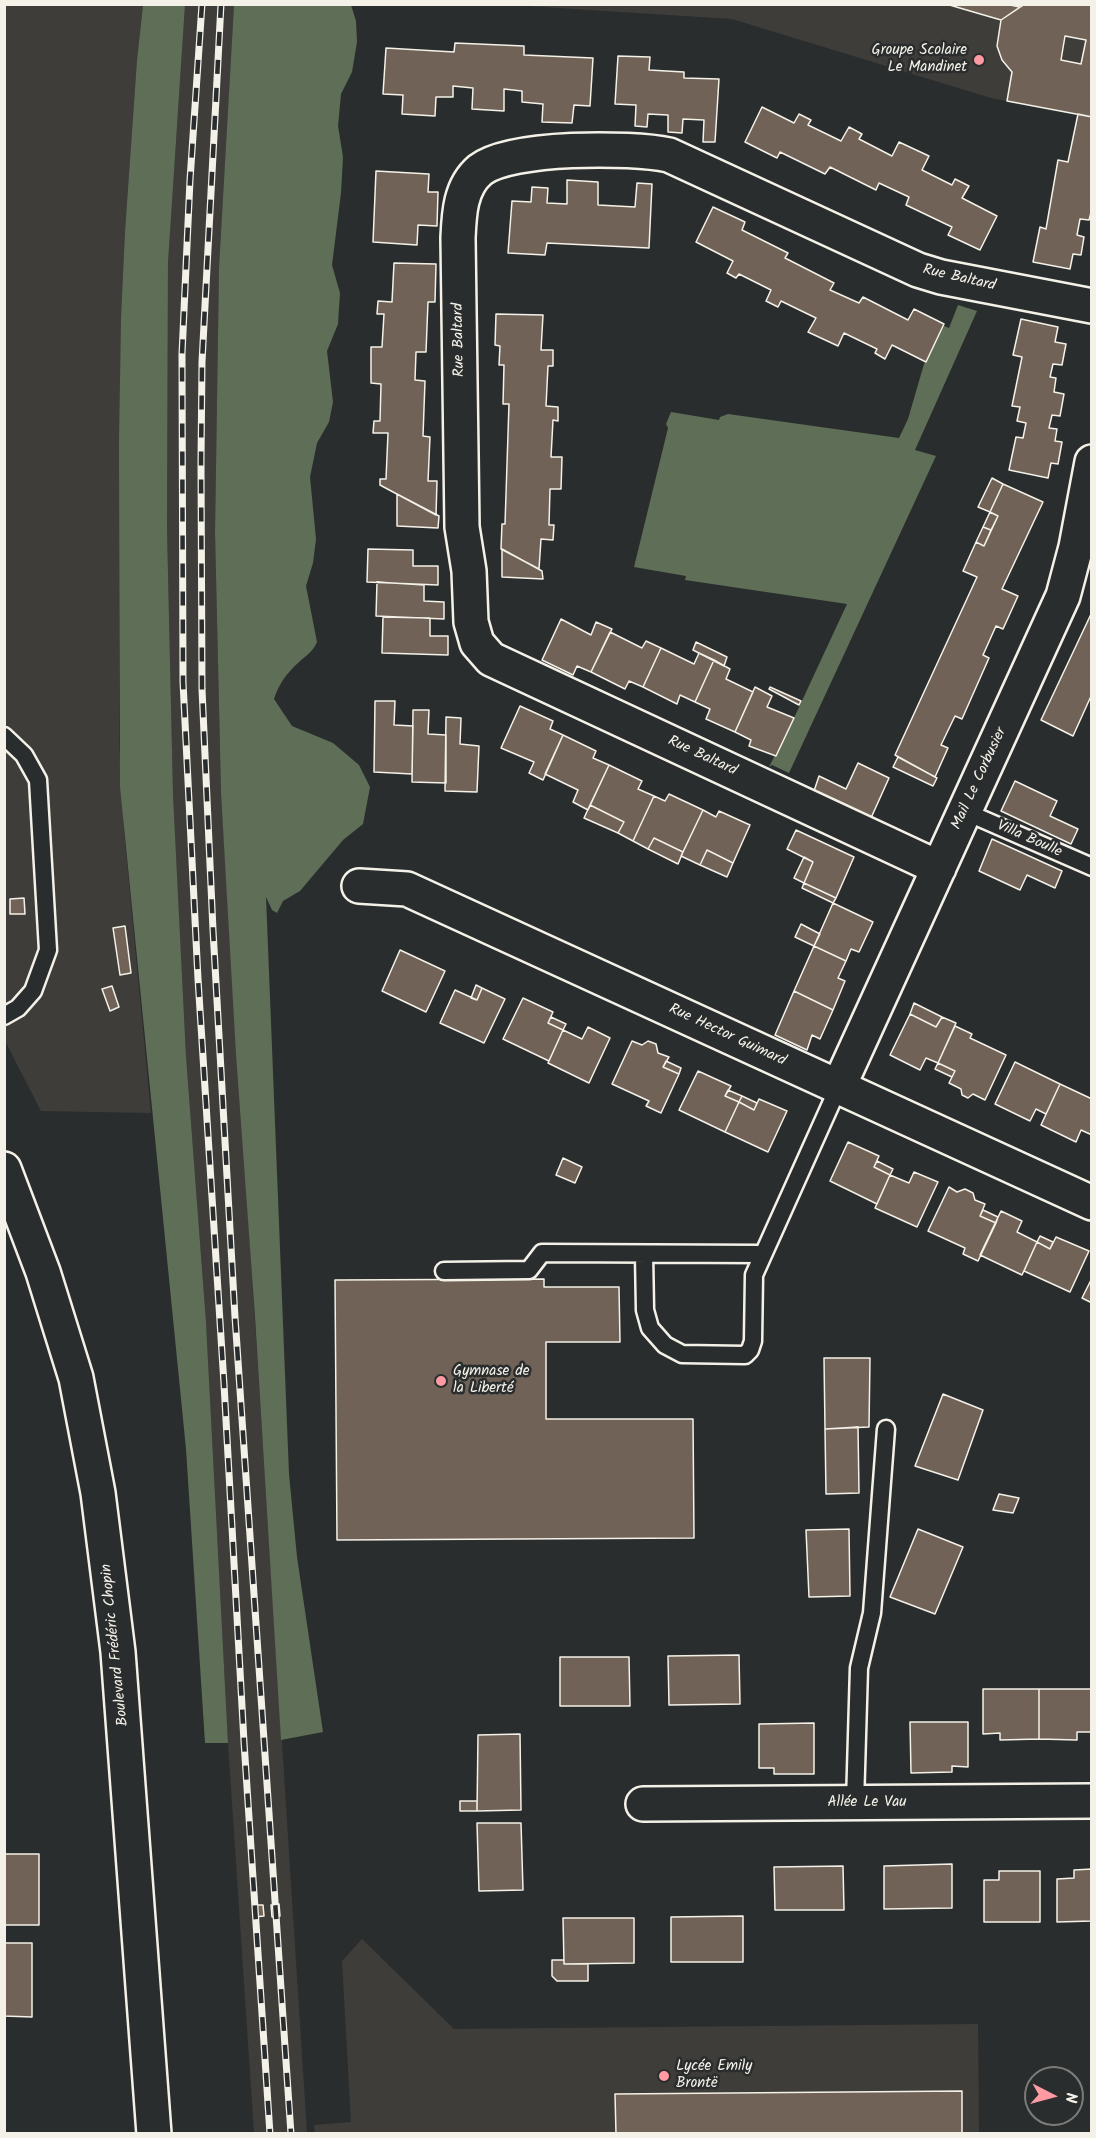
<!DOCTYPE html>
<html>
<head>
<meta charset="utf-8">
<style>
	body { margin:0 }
	#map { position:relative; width:1096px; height:2138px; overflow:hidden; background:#2a2d2e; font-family:Kalam,sans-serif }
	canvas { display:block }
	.frame { position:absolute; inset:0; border:6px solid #f4f1e8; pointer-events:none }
	.north { position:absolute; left:1024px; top:2066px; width:60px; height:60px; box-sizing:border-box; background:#2a2d2e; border:2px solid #7b7b78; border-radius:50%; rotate:96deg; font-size:16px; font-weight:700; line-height:24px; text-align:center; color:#f4f1e8 }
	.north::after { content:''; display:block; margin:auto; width:21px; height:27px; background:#ff9aa2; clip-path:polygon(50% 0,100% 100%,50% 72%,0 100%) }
</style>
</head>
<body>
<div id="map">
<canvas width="1096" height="2138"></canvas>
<div class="frame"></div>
<div class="north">N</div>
</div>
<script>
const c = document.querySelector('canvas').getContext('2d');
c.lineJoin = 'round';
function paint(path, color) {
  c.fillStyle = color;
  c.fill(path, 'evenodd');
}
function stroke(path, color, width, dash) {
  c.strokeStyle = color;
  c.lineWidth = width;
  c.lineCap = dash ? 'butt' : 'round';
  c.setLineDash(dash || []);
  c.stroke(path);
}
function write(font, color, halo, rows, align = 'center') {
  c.font = font + ' Kalam,sans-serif';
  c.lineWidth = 5;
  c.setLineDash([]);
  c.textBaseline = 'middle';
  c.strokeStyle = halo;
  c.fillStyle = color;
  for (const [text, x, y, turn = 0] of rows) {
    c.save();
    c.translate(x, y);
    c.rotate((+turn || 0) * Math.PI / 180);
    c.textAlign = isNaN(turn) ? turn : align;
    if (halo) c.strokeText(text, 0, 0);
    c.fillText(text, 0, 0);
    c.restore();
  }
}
paint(new Path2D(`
	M5,5h138l-6,55 -12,171 -4,86 -2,425 5,89 27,282 -110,-2 -36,-70z
	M185,5h49l-15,262 -4,265 6,261 86,1340h-53l-26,-390 -22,-421 -20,-266 -13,-262 -6,-266 1,-265z
	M512,5h579v112l-100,-19 -259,-79z
	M362,1939l92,90 524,-5 1,109 -664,1 -1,-9 37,-3 -9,-161z`), '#3f3d3a');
paint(new Path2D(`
	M143,5h42l-17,258 -1,265 6,266 13,262 20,266 22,421h-23l-19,-294 -66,-662 -1,-344 2,-126 4,-86 12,-171z
	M234,5h117l5,16 1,21 -5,30 -11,22 -3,32 5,31 -2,36 -9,72 8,28 -2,31 -11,27 6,51 -4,20 -12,21 -7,34 6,62 -3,24 -7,23 11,56c-4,10 -12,14 -19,21 -12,11 -19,21 -24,36l18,27 41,17 26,22 11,22 -7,37 -20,16 -43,51 -17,10 -6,12 -5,-3 -6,-13 23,577 8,83 26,175 -42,8 -26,-423 -19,-263 -15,-261 -6,-261 4,-265z
	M958,305l19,6 -62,139 21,6 -147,317 -17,-8 -3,2 25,-49 53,-114 -162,-24 1,-4 -52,-9 34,-139 -2,-4 5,-12 48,8 1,-3 8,-3 171,24 9,-19 16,-55 20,-38 5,2z`), '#5f6e56');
const building = new Path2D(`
	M946,4h59l15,3 -19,13z
	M1092,4v113l-85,-16 5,-29 -10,-12 -5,-14 4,-26 24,-16zM1065,36l21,4 -5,24 -20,-4z
	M455,43l69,3v9l69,3 -3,48 -16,-1 -2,18 -30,-1 1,-18 -21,-2v-11l-18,-2v22l-32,-2 1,-21 -20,-2v11h-17l-1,19 -33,-2 1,-19 -20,-1 3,-46 68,4z
	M618,56l32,1 -1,13 35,2v6l35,1 -4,63h-12l1,-22 -21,-1 -1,14 -14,-1v-17l-20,-1 -1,13 -12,-1 1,-21 -21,-1z
	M762,107l32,16 5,-9 12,6 -3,5 33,16 8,-14 13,7 -3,5 33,17 7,-14 30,14 -7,14 30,15 3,-6 14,7 -7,12 35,18 -17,34 -32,-15 4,-8 -46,-22 3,-8 -30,-14 -3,7 -46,-23 -5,7 -45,-22 -3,6 -32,-16z
	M1078,114l14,3v92l-3,11 -9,-1 -3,16 7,2 -3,18 -8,-1 -3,15 -37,-7 7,-35 6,2 12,-69 10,2z
	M376,171l53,3 -1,18h10l-1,34 -19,-1 -1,20 -44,-3z
	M567,180l31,2v23l37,2 2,-24 15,1 -3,64 -102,-5 -2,12 -37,-2 4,-52 19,1 1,-15 16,1 -1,15 20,1z
	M713,207l32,15 -3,8 46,23 -3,5 49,25 -4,7 29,13 4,-6 45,23 6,-11 30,15 -18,38 -34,-17 -7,14 -10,-6 2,-4 -33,-16 -6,13 -30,-14 8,-14 -35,-17 -3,6 -12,-6 5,-11 -32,-16 -3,4 -9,-5 6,-12 -37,-19z
	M394,263l42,1 -1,38h-7l-2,50h-10l-1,28 10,1 -2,55 7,1 -2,44h9l-1,34 -56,-30v-6h6l2,-46h-15l1,-12h6l1,-37 -10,-1v-36h11l2,-33h-7l1,-13 14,1z
	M496,314l47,1 -2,35h12v16h-5l-2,40 12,1v14l-5,-1 -2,37h11l-1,32h-11l-1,36h5l-1,15 -12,-1 -2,30 -38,-20 1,-25h3l4,-120h-6l1,-39h-5l1,-19 -5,-1z
	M1021,319l37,8 -3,15 11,2 -4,21 -9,-1 -3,13 6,1 -2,14 10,2 -4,22 -8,-1 -3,13 8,1 -2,12 7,1 -4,22 -7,-1 -3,15 -39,-8 7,-33 7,1 3,-15 -9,-2 3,-14 -8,-1 10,-49 -9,-2z
	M992,478l11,6 -13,28 -12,-5z
	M1003,484l40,18 -41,87 16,7 -15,33 -7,-3 -13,29 6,3 -27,61 -7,-3 -14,29 7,3 -13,29 -40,-22 82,-178 -14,-6 13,-29 8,4 14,-30 -8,-4z
	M397,494l42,22 -1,12 -41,-2z
	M990,512l8,4 -7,14 -8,-3z
	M983,527l8,3 -7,16 -8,-4z
	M368,549l45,1v16h25v19l-71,-3z
	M502,549l40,22 1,8 -41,-2z
	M377,582l47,3v16l20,1v17l-68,-3z
	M1092,612v82l-19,42 -32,-16z
	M383,617l47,1v18h18v19l-66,-2z
	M561,619l30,16 5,-13 16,7 -21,43 -14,-6 -4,9 -31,-15z
	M610,632l32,16 4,-7 15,7 -18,39 -14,-6 -4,8 -34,-17z
	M696,642l31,15 -3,9 -31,-16z
	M661,648l33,16 5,-11 15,7 -19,42 -15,-7 -3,9 -34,-17z
	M714,660l16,9 -4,10 27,13 -18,40 -29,-13 4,-10 -15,-7z
	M755,687l17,9 -5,11 27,11 -18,38 -27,-10 2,-6 -16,-8z
	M770,687l31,14 -2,4 -30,-16z
	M375,701h20l-1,24 19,1 -1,48 -38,-2z
	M520,706l33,15 -3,8 13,6 -20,45 -14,-7 5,-11 -33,-14z
	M413,710h16l-1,24 18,1v48l-34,-1z
	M446,717l15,1 -1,26 19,2 -2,46 -32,-1z
	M563,735l33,16 -3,7 16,7 -21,45 -15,-8 5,-12 -33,-16z
	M898,757l39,21 -4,8 -40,-19z
	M858,763l31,15 -18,40 -57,-27 5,-15 27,13z
	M609,765l33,16 -4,8 16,7 -21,45 -15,-8 6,-11 -34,-17z
	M1015,781l42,20 -7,15 28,13 -7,15 -70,-33z
	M669,794l34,16 -20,42 -29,-14 -6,11 -15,-8 21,-45 11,5z
	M590,805l34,17 -6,11 -34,-15z
	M703,810l13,7 3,-6 31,14 -17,38 -26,-13 -7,15 -19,-9z
	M796,830l58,27 -18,41 -32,-15 9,-21 -26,-13z
	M654,838l29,14 -5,12 -30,-15z
	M992,839l70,32 -7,17 -28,-13 -7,15 -41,-19z
	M707,850l26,13 -6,14 -27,-12z
	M804,857l9,5 -9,21 -10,-5z
	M804,883l32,15 -3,5 -31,-15z
	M24,898l1,16h-15v-15z
	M833,903l40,19 -14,30 -8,-3 -5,12 -32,-15z
	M801,924l19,10 -6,12 -19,-9z
	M125,926l6,47 -11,2 -7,-47z
	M814,946l32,15 -8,17 7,3 -12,29 -39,-19z
	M400,950l45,21 -19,41 -44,-21z
	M476,985l6,3 -5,12 -6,-2z
	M112,986l7,21 -9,4 -8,-22z
	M482,988l23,11 -21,44 -44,-20 15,-33 22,10z
	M794,991l39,19 -13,29 -8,-4 -5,15 -32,-15z
	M523,998l30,14 -5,11 15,7 -14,31 -46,-22z
	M914,1003l28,14 -6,10 -26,-13z
	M910,1014l26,13 6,-10 14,6 -18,40 -12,-5 -6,12 -30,-15z
	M551,1017l15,7 -3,6 -15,-7z
	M955,1026l17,8 -2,4 36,17 -21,45 -12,-6 -5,4 -6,-3 -1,-6 -12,-6 6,-12 -17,-8z
	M588,1027l22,11 -21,45 -41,-20 15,-33 19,9z
	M632,1041l10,4 6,-4 8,3 2,9 11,4 -6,10 16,7 -18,39 -15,-7 3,-5 -37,-17z
	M666,1061l15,7 -2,6 -16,-7z
	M1015,1062l45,22 -14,30 -10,-5 -6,12 -35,-17z
	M938,1063l17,8 -3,6 -17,-8z
	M698,1071l33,15 -6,10 14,6 -14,30 -46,-22z
	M1060,1084l32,15v36l-11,-5 -5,12 -35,-17z
	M728,1090l14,6 -3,6 -14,-6z
	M742,1096l15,7 -3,7 -15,-8z
	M759,1099l28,12 -19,41 -43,-20 14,-30 15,8z
	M848,1142l31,14 -5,11 16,8 -13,29 -47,-23z
	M563,1158l19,9 -7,16 -19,-8z
	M877,1161l16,8 -3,6 -16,-8z
	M914,1172l24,10 -21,45 -42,-19 15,-33 19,8z
	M949,1187l8,5 8,-3 8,4 2,7 10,4 -5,12 16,7 -18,38 -15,-7 2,-6 -37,-17z
	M983,1210l15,7 -2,6 -16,-7z
	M1001,1211l21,10 -5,11 20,10 -15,33 -42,-20z
	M1040,1236l13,6 -3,7 -13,-7z
	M1056,1237l33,14 -19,41 -46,-21 13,-29 13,7z
	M1092,1278v25l-10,-5z
	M544,1279v8h75l1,55h-74v77h147l1,119 -357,2 -2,-260z
	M824,1358h46l-1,69 -44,2z
	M943,1394l40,16 -25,70 -43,-14z
	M858,1427l1,66 -33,1 -1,-65z
	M999,1494l20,4 -6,15 -20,-3z
	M849,1529l1,67 -41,1 -3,-67z
	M918,1529l45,18 -28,67 -45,-17z
	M739,1655l1,49 -71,1 -1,-49z
	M560,1657h69l1,49h-70z
	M983,1689h56v50l-39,1v-7l-17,1z
	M1039,1689h53v43h-15v8l-38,-1z
	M910,1722h58v45l-16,-1v6l-41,1z
	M814,1723v51h-40v-6h-15v-44z
	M520,1734l1,76 -44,1 1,-76z
	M460,1801h17v10h-17z
	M477,1823h44l2,67 -44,1z
	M4,1854h35v71h-35z
	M952,1864v44l-68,1v-43z
	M843,1866l1,44h-69l-1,-43z
	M1092,1869v52l-35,1v-43l17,-1v-8z
	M999,1871h41v51h-56v-42h15z
	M279,1904l1,12 -8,1 -1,-12z
	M254,1905h9l1,11 -9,1z
	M743,1916v46h-72v-45z
	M563,1918h71v45l-70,1z
	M4,1943h28v74l-28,-1z
	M552,1960h12v4h24v17h-31l-5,-5z
	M962,2091v43h-346l-1,-40z`);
paint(building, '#706256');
stroke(building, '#f4f1e8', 1.5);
const service = new Path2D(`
	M4,736l20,19 14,25 10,170 -15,41 -15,17 -14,8
	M966,812l126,55
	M644,1254l1,56 5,18 15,17 17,9 63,1 5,-5 3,-9 1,-66 85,-189
	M444,1271l85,-1 13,-17 220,1
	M855,1803l4,-135 13,-55 14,-184`);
const minor = new Path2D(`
	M939,868l-448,-209 -14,-16 -6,-21 -2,-51 -7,-44 -4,-289c1,-24 2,-51 22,-68 31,-24 151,-23 189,-15l249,115 23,7 151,29
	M359,886l48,3 685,314
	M839,1086l224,-490 13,-49 16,-85
	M4,1169l39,103 33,106 22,115 20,159 36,482
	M643,1804l449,-3`);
stroke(service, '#f4f1e8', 21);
stroke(minor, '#f4f1e8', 38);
stroke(service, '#2a2d2e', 16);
stroke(minor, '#2a2d2e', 33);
const rail = new Path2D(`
	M202,4l-12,176 -8,174 1,328 15,297 26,405 20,358 26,392
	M221,4l-19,358 -1,100 1,227 11,241 22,387 56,817`);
stroke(rail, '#f4f1e8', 7);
stroke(rail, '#2a2d2e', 4.5, [14]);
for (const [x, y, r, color] of [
	[979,60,6,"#ff9aa2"],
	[441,1381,6,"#ff9aa2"],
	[664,2076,6,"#ff9aa2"]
]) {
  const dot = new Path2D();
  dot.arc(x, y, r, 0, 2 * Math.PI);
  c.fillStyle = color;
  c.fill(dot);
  stroke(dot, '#2a2d2e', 2);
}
write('15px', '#f4f1e8', '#2a2d2e', [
	["Groupe Scolaire",967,51,"right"],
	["Le Mandinet",967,68,"right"],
	["Gymnase de",453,1372],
	["la Liberté",453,1389],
	["Lycée Emily",676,2067],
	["Brontë",676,2084]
], 'left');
write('15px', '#f4f1e8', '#2a2d2e', [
	["Rue Baltard",959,279,13],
	["Rue Baltard",460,340,-91],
	["Rue Baltard",702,757,25],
	["Mail Le Corbusier",980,779,-65],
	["Villa Boulle",1029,840,24],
	["Rue Hector Guimard",727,1036,25],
	["Boulevard Frédéric Chopin",116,1645,-96],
	["Allée Le Vau",867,1803]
]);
</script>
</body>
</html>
